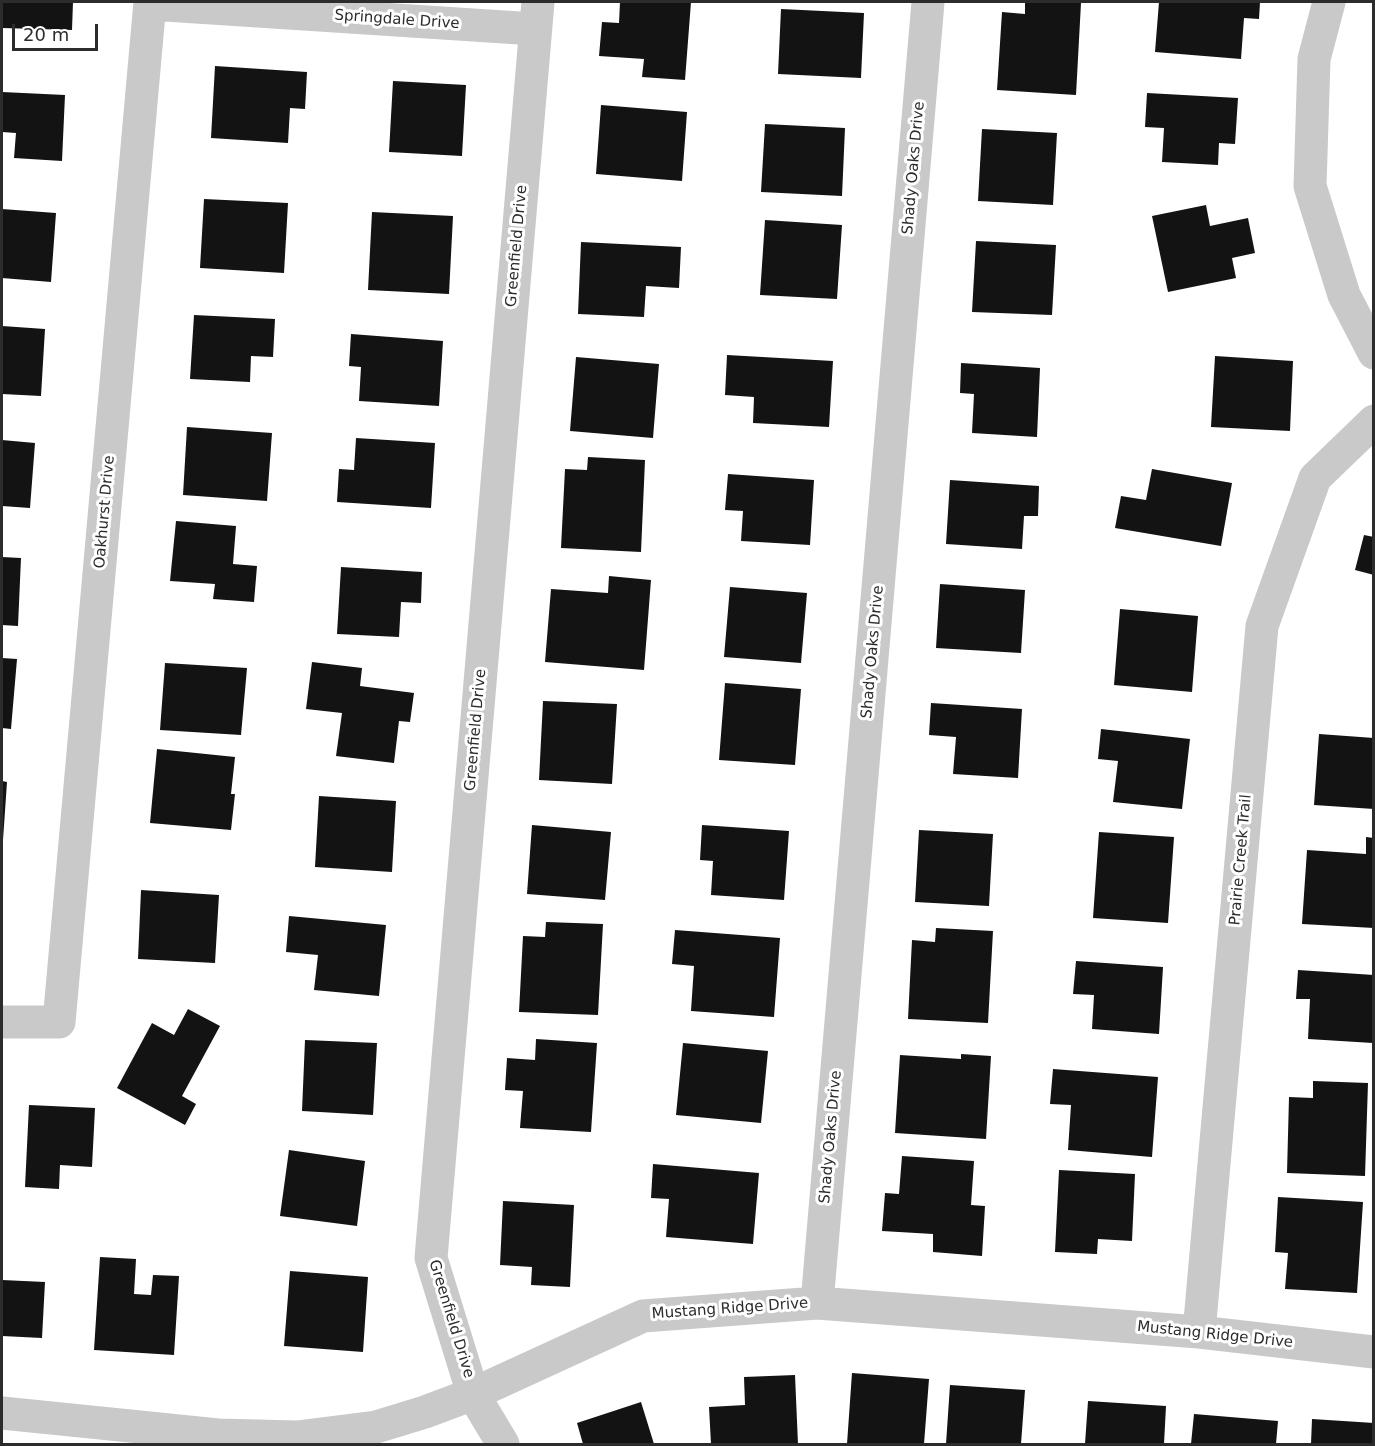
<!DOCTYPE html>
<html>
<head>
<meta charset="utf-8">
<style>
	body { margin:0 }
	#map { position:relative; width:1375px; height:1446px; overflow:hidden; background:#fff; font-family:"DejaVu Sans",sans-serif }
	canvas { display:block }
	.frame { position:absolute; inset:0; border:3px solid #2c2c2c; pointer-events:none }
	.scale { position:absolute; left:12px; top:24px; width:86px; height:27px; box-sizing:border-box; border:3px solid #2c2c2c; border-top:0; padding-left:8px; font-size:18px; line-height:21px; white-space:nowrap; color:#2c2c2c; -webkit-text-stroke:4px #fff; paint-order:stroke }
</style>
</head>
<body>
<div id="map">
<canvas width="1375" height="1446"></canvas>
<div class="frame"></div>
<div class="scale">20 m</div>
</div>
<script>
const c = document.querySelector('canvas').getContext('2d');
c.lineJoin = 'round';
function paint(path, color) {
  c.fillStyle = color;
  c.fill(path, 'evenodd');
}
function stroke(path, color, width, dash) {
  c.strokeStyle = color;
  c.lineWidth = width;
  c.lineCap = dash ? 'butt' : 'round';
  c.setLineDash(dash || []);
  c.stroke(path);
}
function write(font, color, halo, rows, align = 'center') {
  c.font = font + ' "DejaVu Sans",sans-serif';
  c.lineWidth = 6;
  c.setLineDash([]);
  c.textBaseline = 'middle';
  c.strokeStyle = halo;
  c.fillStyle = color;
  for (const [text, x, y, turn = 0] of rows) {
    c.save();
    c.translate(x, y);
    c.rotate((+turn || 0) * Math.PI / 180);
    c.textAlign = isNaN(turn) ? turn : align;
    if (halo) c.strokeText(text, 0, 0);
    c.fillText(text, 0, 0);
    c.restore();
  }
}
paint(new Path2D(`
	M2,2h71l-1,28 -70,-2z
	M620,2h71l-6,78 -43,-3 2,-18 -45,-3 3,-34 17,1z
	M1025,2l56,1 -5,92 -79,-5 5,-78 23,2z
	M1159,2h101l-1,17 -15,-1 -3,41 -86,-7z
	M781,9l83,4 -3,65 -83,-4z
	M215,66l92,6 -2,37 -15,-1 -2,35 -77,-5z
	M393,81l73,4 -4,71 -73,-4z
	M2,92l63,3 -3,66 -48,-3 2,-25 -14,-1z
	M1147,93l91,5 -3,46 -16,-1 -1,22 -56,-3 2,-34 -19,-1z
	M601,105l86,7 -5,69 -86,-7z
	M765,124l80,4 -3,68 -81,-4z
	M982,129l75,4 -4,72 -75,-4z
	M204,199l84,4 -4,70 -84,-5z
	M1206,205l4,21 38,-8 7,35 -23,5 4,20 -68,14 -16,-76z
	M2,209l54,4 -5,69 -49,-4z
	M372,212l81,4 -4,78 -81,-4z
	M765,220l77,5 -5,74 -77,-4z
	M976,241l80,4 -4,70 -80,-3z
	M581,242l100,5 -2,41 -33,-2 -2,31 -66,-3z
	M194,315l81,4 -2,38 -22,-1 -1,26 -60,-3z
	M2,326l43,3 -4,67 -39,-2z
	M351,334l92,7 -4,65 -80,-5 2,-34 -12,-1z
	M727,355l106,6 -4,66 -76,-4 1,-26 -29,-2z
	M1215,356l78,5 -3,70 -79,-4z
	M576,357l83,7 -6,74 -83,-7z
	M961,363l79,5 -3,69 -65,-4 2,-39 -14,-1z
	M187,427l85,6 -5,68 -84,-6z
	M356,438l79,5 -4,65 -94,-6 2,-33 15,1z
	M2,440l33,3 -5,65 -28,-2z
	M588,457l57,3 -4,92 -80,-4 4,-79 22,1z
	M1152,469l80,14 -11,63 -106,-18 6,-32 25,4z
	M728,474l86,6 -4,65 -69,-4 2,-30 -18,-1z
	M950,480l89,6 -1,30h-14l-2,33 -76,-5z
	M176,521l60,5 -3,38 24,2 -3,36 -41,-3 2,-15 -45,-3z
	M1364,535l10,2v38l-19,-5z
	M2,557l19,1 -3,68 -16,-1z
	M341,567l81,5 -1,31 -20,-1 -2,35 -62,-3z
	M609,576l42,4 -7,90 -99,-8 6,-73 57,4z
	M940,584l85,6 -4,63 -85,-5z
	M730,587l77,6 -6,70 -77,-6z
	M1120,609l78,7 -6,76 -78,-7z
	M2,658l15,1 -6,70 -9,-1z
	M312,662l50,6 -2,18 54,7 -4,29 -11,-1 -5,42 -58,-7 6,-43 -36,-4z
	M165,663l82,5 -6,67 -81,-5z
	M725,683l76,6 -6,76 -76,-5z
	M543,701l74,3 -5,80 -73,-4z
	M931,703l91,6 -4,69 -65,-4 3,-37 -27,-2z
	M1101,729l89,10 -8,70 -69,-7 5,-41 -20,-2z
	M1319,734l55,4v71l-60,-4z
	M157,749l78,8 -4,37h4l-4,36 -81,-7z
	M2,781l5,1 -4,58h-1z
	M319,796l77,5 -4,71 -77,-5z
	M532,825l79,7 -6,68 -78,-6z
	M702,825l87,6 -5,69 -73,-5 2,-34 -13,-1z
	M919,830l74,4 -4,72 -74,-4z
	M1099,832l75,5 -6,86 -75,-5z
	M1366,837l8,1v90l-72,-4 5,-74 59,4z
	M141,890l78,5 -4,68 -77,-4z
	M289,916l97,9 -7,71 -65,-6 4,-35 -32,-3z
	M546,922l57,2 -5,91 -79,-3 4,-76 22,1z
	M936,928l57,3 -5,92 -80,-4 4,-79 23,2z
	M675,930l105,8 -6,79 -83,-6 3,-45 -22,-2z
	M1076,961l87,6 -4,67 -67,-5 2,-34 -21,-1z
	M1298,970l76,5 -1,68 -65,-4 2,-40h-14z
	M188,1009l32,17 -38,70 14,8 -11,21 -68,-37 35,-65 22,12z
	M536,1039l61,4 -6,89 -71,-4 3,-37 -18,-1 2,-32 28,2z
	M305,1040l72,3 -4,72 -71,-4z
	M683,1043l85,8 -7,72 -85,-8z
	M961,1054l30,2 -5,83 -91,-6 5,-78 61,4z
	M1053,1069l105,8 -6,80 -84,-7 3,-45 -21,-1z
	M1313,1081l55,2 -3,93 -78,-3 2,-76 24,1z
	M29,1105l66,3 -3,59 -32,-2 -1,24 -34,-2z
	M289,1150l76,11 -8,65 -77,-10z
	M902,1156l72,5 -3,44 14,1 -3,50 -49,-4v-18l-51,-3 3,-38 14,1z
	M653,1164l106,9 -6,71 -87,-7 3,-38 -18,-1z
	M1059,1170l76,4 -3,67 -34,-2 -1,15 -42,-2z
	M1278,1197l85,5 -6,91 -72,-4 3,-36 -13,-1z
	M503,1201l71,4 -4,82 -39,-2 1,-18 -32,-2z
	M100,1257l36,2 -2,35 17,1 2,-20 26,1 -5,79 -80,-5z
	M290,1271l78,6 -5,75 -79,-6z
	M2,1280l43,2 -3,56 -40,-2z
	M852,1373l77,6 -5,65h-77z
	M795,1375l3,69h-87l-2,-37 36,-2 -1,-28z
	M950,1385l75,5 -4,54h-75z
	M1088,1401l78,5 -2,38h-79z
	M641,1402l13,42h-71l-6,-21z
	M1194,1414l84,7 -2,23h-85z
	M1312,1419l62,4v21h-63z`), '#131313');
stroke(new Path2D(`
	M1329,2l-15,57 -4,127 34,109 30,58
	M150,4l385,25
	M2,1022h57l91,-1020
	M817,1303l111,-1301
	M1199,1332l63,-706 53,-148 59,-57
	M2,1413l216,22 79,2 79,-10 49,-15 48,-18 170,-78 174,-13 382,29 175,20
	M503,1444l-30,-50 -42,-136 107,-1256`), '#c9c9c9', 33);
write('15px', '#2c2c2c', '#fff', [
	["Springdale Drive",397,20,4],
	["Shady Oaks Drive",914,168,-85],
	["Greenfield Drive",517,246,-85],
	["Oakhurst Drive",105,512,-85],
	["Shady Oaks Drive",873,652,-85],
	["Greenfield Drive",476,730,-85],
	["Prairie Creek Trail",1241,860,-85],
	["Shady Oaks Drive",831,1137,-85],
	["Mustang Ridge Drive",730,1309,-4],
	["Greenfield Drive",451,1319,73],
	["Mustang Ridge Drive",1215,1335,6]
]);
</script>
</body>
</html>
